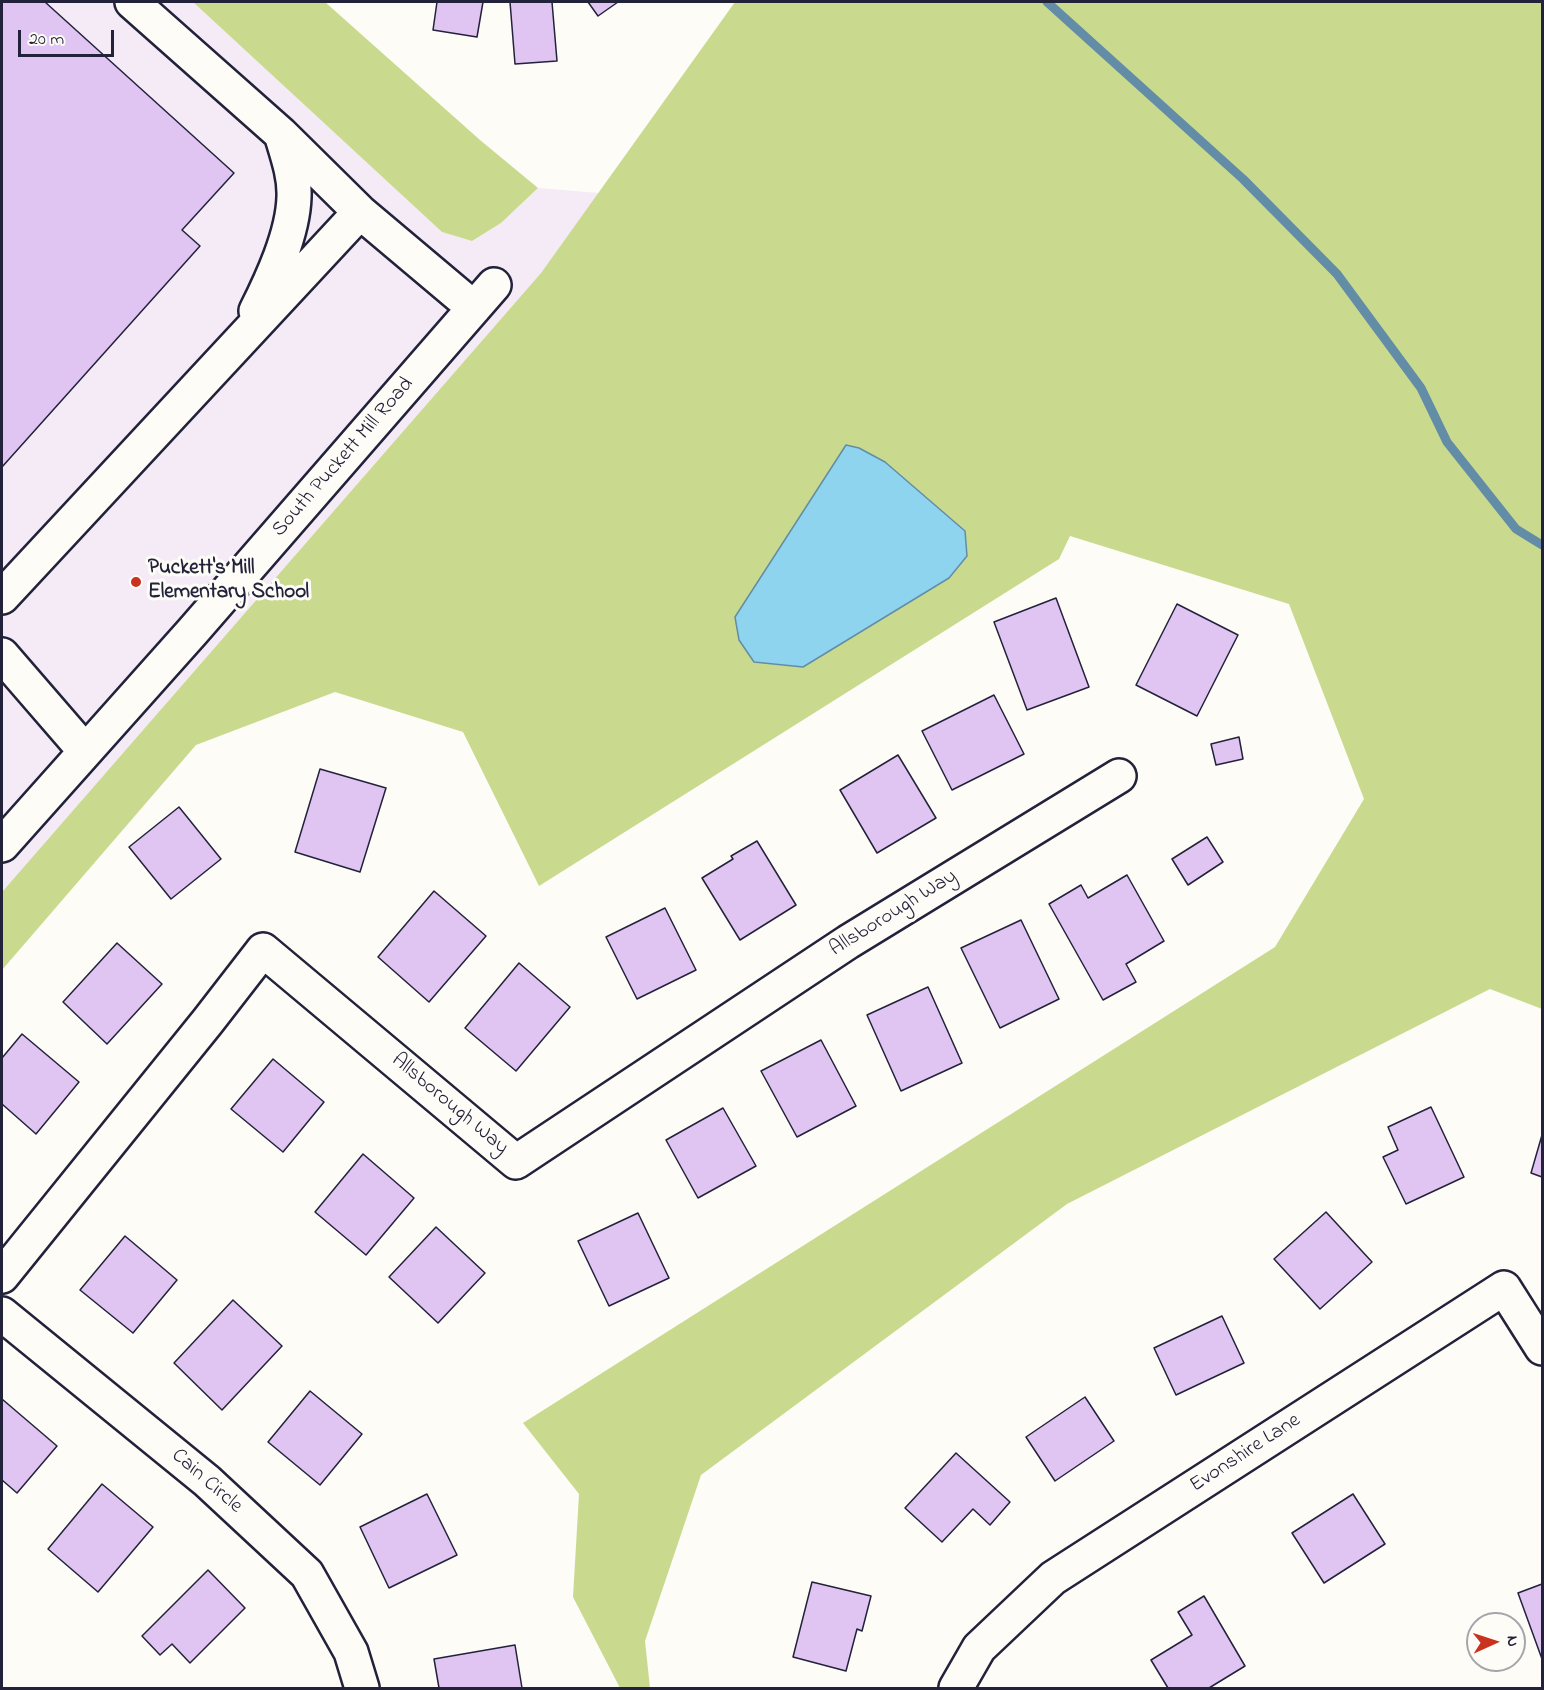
<!DOCTYPE html>
<html>
<head>
<meta charset="utf-8">
<style>
	body { margin:0 }
	#map { position:relative; width:1544px; height:1690px; overflow:hidden; background:#fdfcf7; font-family:"Indie Flower",sans-serif }
	canvas { display:block }
	.frame { position:absolute; inset:0; border:3px solid #22223b; pointer-events:none }
	.north { position:absolute; left:1466px; top:1612px; width:60px; height:60px; box-sizing:border-box; background:#fdfcf7; border:2px solid #a5a5ac; border-radius:50%; rotate:87deg; font-size:16px; font-weight:700; line-height:24px; text-align:center; color:#22223b }
	.north::after { content:''; display:block; margin:auto; width:21px; height:27px; background:#c8321e; clip-path:polygon(50% 0,100% 100%,50% 72%,0 100%) }
	.scale { position:absolute; left:18px; top:30px; width:96px; height:27px; box-sizing:border-box; border:3px solid #22223b; border-top:0; padding-left:8px; font-size:18px; line-height:21px; white-space:nowrap; color:#22223b; -webkit-text-stroke:4px #fdfcf7; paint-order:stroke }
</style>
</head>
<body>
<div id="map">
<canvas width="1544" height="1690"></canvas>
<div class="frame"></div>
<div class="north">N</div>
<div class="scale">20 m</div>
</div>
<script>
const c = document.querySelector('canvas').getContext('2d');
c.lineJoin = 'round';
function paint(path, color) {
  c.fillStyle = color;
  c.fill(path, 'evenodd');
}
function stroke(path, color, width, dash) {
  c.strokeStyle = color;
  c.lineWidth = width;
  c.lineCap = dash ? 'butt' : 'round';
  c.setLineDash(dash || []);
  c.stroke(path);
}
function write(font, color, halo, rows, align = 'center') {
  c.font = font + ' "Indie Flower",sans-serif';
  c.lineWidth = 6;
  c.setLineDash([]);
  c.textBaseline = 'middle';
  c.strokeStyle = halo;
  c.fillStyle = color;
  for (const [text, x, y, turn = 0] of rows) {
    c.save();
    c.translate(x, y);
    c.rotate((+turn || 0) * Math.PI / 180);
    c.textAlign = isNaN(turn) ? turn : align;
    if (halo) c.strokeText(text, 0, 0);
    c.fillText(text, 0, 0);
    c.restore();
  }
}
paint(new Path2D(`
	M2,2h191l249,230 30,9 29,-18 37,-35 61,5 -58,80 -539,619z`), '#f4ebf6');
paint(new Path2D(`
	M193,2h132l155,138 58,48 -37,35 -29,18 -30,-9z
	M735,2h807v1007l-52,-20 -423,215 -366,271 -56,166 5,47h-30l-47,-91 6,-103 -56,-71 752,-476 89,-148 -75,-195 -219,-68 -11,23 -520,327 -76,-154 -128,-40 -139,53 -194,225v-78l539,-619zM885,462l31,28 -181,127 21,-32z`), '#c9da8f');
const water = new Path2D(`
	M846,445l13,3 26,14 80,69 2,25 -18,22 -146,89 -49,-5 -15,-22 -4,-23z`);
paint(water, '#8ed4ef');
stroke(water, '#638da7', 1.5);
stroke(new Path2D(`
	M1047,2l196,177 94,95 84,114 26,54 69,87 26,16`), '#638da7', 9);
const building = new Path2D(`
	M2,2h43l189,171 -52,57 18,16 -198,221z
	M437,2h46l-6,35 -44,-7z
	M510,2h42l5,59 -42,3z
	M588,2h30l-20,14z
	M1056,598l33,89 -62,23 -33,-88z
	M1177,604l61,31 -41,81 -61,-31z
	M994,695l30,59 -72,36 -30,-59z
	M1239,737l4,22 -27,6 -5,-21z
	M898,755l38,63 -59,35 -37,-63z
	M320,769l66,19 -26,84 -65,-20z
	M179,807l42,52 -50,40 -42,-52z
	M1207,837l16,25 -35,23 -16,-26z
	M757,841l39,64 -56,35 -38,-62 31,-19 -2,-3z
	M1127,875l37,66 -38,23 10,18 -33,18 -54,-96 32,-19 7,13z
	M434,891l52,45 -57,66 -51,-45z
	M665,908l31,62 -59,29 -31,-62z
	M1021,920l38,79 -59,29 -39,-80z
	M117,943l45,41 -55,60 -44,-42z
	M519,963l51,44 -54,64 -51,-43z
	M928,987l34,76 -61,28 -34,-76z
	M22,1034l57,48 -43,52 -34,-30v-46z
	M821,1040l35,66 -59,31 -36,-66z
	M273,1059l51,43 -41,50 -52,-43z
	M1431,1107l33,70 -58,27 -23,-47 15,-7 -10,-23z
	M723,1108l33,58 -58,32 -32,-58z
	M1542,1135v42l-11,-4z
	M363,1154l51,44 -48,57 -51,-43z
	M1326,1212l46,50 -52,47 -46,-50z
	M638,1213l31,65 -60,28 -31,-65z
	M436,1227l49,46 -47,50 -49,-46z
	M125,1236l52,44 -44,53 -53,-43z
	M233,1300l49,46 -60,64 -48,-47z
	M1222,1316l22,47 -68,32 -22,-47z
	M310,1391l52,43 -42,51 -52,-43z
	M1085,1397l29,44 -59,40 -29,-44z
	M2,1399l55,47 -40,47 -15,-13z
	M956,1453l54,49 -20,23 -17,-16 -31,33 -37,-34z
	M102,1484l51,43 -55,65 -50,-43z
	M427,1494l30,61 -68,33 -29,-61z
	M1353,1494l32,50 -61,39 -32,-50z
	M208,1570l37,38 -55,55 -18,-19 -12,11 -18,-19z
	M812,1582l59,14 -9,35 -5,-2 -11,42 -53,-14z
	M1542,1584v75l-24,-66z
	M1204,1596l41,70 -36,22h-41l-17,-28 41,-25 -14,-23z
	M515,1645l7,43h-83l-5,-29z`);
paint(building, '#e0c4f2');
stroke(building, '#22223b', 1.5);
const minor = new Path2D(`
	M132,2l149,132
	M256,311c16,-32 37,-77 38,-114 1,-21 -7,-43 -13,-63l79,78
	M2,597l358,-385 114,96
	M2,655l83,96
	M2,845l191,-214 301,-346
	M2,1276l206,-255 55,-71 253,212 332,-220 271,-166
	M2,1314l205,167 100,93 44,78 11,36
	M956,1688l23,-40 74,-70 451,-290 38,60`);
stroke(minor, '#22223b', 38);
stroke(minor, '#fdfcf7', 33);
for (const [x, y, r, color] of [
	[136,582,6,"#c8321e"]
]) {
  const dot = new Path2D();
  dot.arc(x, y, r, 0, 2 * Math.PI);
  c.fillStyle = color;
  c.fill(dot);
  stroke(dot, '#fdfcf7', 2);
}
write('21px', '#22223b', '#fdfcf7', [
	["South Puckett Mill Road",344,458,-49],
	["Allsborough Way",894,914,-32],
	["Allsborough Way",449,1105,40],
	["Evonshire Lane",1246,1454,-33],
	["Cain Circle",206,1482,41]
]);
write('bold 21px', '#22223b', '#fdfcf7', [
	["Puckett's Mill",148,570],
	["Elementary School",148,594]
], 'left');
</script>
</body>
</html>
